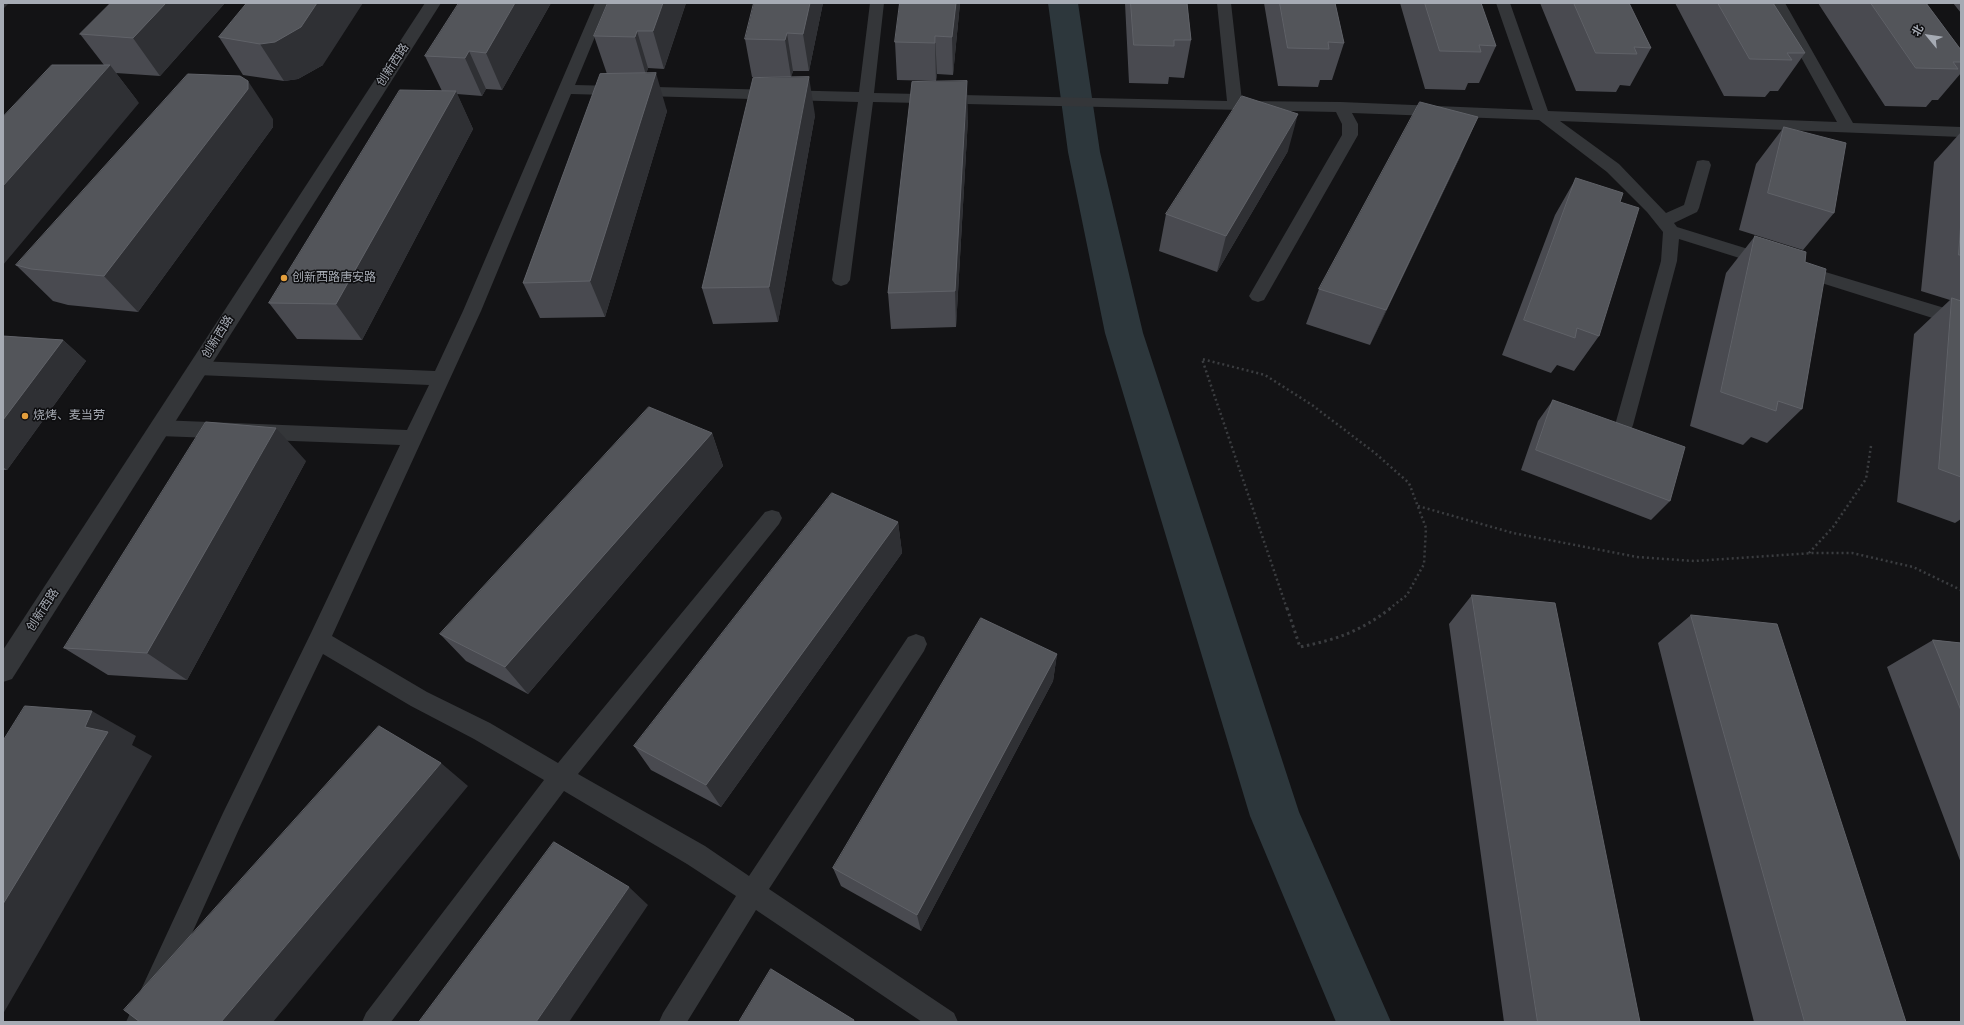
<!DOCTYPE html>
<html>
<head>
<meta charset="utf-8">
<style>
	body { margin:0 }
	#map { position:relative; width:1964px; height:1025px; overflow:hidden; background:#131315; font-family:"Archivo Narrow","Noto Sans SC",sans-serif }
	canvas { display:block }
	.frame { position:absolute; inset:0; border:4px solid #a6abb4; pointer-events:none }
	.north { position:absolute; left:1908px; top:16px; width:40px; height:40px; -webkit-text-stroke:3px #0e0e10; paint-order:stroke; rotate:299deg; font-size:11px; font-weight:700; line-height:16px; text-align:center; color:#a6abb4 }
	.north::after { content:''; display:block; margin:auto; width:14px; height:18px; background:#a6abb4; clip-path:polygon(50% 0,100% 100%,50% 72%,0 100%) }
</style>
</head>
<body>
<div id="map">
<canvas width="1964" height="1025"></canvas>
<div class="frame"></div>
<div class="north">北</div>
</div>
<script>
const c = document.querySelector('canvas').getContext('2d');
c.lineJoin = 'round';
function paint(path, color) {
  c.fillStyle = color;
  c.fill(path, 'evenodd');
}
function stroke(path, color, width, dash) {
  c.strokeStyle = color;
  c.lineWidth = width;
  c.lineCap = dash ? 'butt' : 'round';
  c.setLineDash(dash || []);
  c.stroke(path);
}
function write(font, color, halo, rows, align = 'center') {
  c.font = font + ' "Archivo Narrow","Noto Sans SC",sans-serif';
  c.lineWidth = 3;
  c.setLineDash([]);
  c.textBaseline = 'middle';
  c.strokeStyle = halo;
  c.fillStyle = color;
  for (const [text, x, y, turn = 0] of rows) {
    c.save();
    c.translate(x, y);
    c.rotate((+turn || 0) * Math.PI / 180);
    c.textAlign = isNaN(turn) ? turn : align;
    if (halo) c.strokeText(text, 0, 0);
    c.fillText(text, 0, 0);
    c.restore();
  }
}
paint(new Path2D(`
	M1048,3h30l22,149 43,181 156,479 92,210h-55l-86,-206 -145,-483 -37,-181z`), '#2d373c');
stroke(new Path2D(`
	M1418,506l95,27 124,24 57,4 119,-8h39l61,14 48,23
	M1809,553l24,-26 33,-48 5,-33
	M1287,609l-85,-250 63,16 47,30 63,48 34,30 17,45 -2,36 -17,31 -18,14`), '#3b3d40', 2.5, [2, 3]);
stroke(new Path2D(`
	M1287,608l13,39c38,-8 59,-15 91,-39`), '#3b3d40', 3, [2.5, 3.5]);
paint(new Path2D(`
	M595,3h14l-34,82 284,7 11,-89h14l-10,90 353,8 -10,-98h14l11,98 99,1 192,8 -37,-107h14l38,108 289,11 -66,-119h14l68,120 108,4v10l-401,-16 59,43 47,49 18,-8 13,-44 6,-1 6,1 2,4 -12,43 -2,4 -23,11 3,4 97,30 2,4 -2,4 -6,2 -89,-28 -2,22 -44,164 -2,5 -7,3 -7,-3 -2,-5 46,-164 2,-29 -16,-20 -40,-40 -68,-52 -187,-7 6,11v11l-94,165 -6,2 -6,-2 -3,-4 93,-161v-11l-6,-12 -463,-10 -23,178 -3,4 -6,2 -6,-2 -3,-4 26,-178 -287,-8 -90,217 -149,325 95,56 63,31 68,40 207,-251 7,-2 7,2 3,6 -3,6 -201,250 127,72 44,30 159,-239 8,-3 8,3 3,7 -3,7 -155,238 185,124 4,9h-36l-166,-112 -69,112h-28l4,-9 73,-117 -49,-32 -123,-73 -173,231h-29l4,-9 178,-233 -70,-41 -63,-33 -88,-52 -84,175 -87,193h-26l97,-209 88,-180 89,-188 -241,-9 -7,-3 -2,-5 2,-5 7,-3 248,10 22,-45 -231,-10 -6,-2 -3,-5 3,-5 6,-2 237,10 28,-60z
	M1799,264l162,49v14l-168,-53 -3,-4 3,-4z`), '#343639');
paint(new Path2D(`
	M425,3h16l-429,676 -9,3v-32z`), '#343639');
paint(new Path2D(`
	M111,3h114l-65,73 -44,-3 23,30 -35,-38 -24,-31z
	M247,3l76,62 -25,14 -14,2 -41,-6 -24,-38z
	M551,3l-49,87 -16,-1 -4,7 -25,-2 16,35 -111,211 -65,-1 -28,-36 173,-212 -17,-35z
	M686,3l-22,66 -16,-1 -2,6 21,37 -62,206 -65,1 -17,-35 84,-209 -13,-38z
	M823,3l-14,68h-16l-2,6h-39l-7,-38z
	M900,3h60l-7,72 -16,-1 -1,7 -39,-1 -2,-38z
	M1125,3h62l4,37 -7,38 -15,-1 -1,7 -39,-1z
	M1264,3h71l9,40 -12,37h-12l-2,7 -40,-1z
	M1400,3h81l15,43 -17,37h-11l-3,7 -40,-1z
	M1540,3h89l22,45 -21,38 -10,-1 -4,7 -40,-1z
	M1675,3h98l32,50 -27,38h-8l-5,6 -41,-1z
	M1818,3h108l35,47v23l-23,27h-6l-6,7 -41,-1z
	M1953,3h8v10z
	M815,115l-37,207 -65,2 -11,-36z
	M968,118l-12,209 -65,2 -3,-36z
	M273,119v8l-135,185 -70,-7 -15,-4 -37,-36z
	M1784,127l50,86 -31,37 -64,-20 17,-66z
	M1961,132v387l-6,4 -58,-21 17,-168 36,-34 -29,-9 13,-129z
	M1288,151l-71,121 -58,-21 7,-37z
	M1461,155l-91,190 -64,-21 13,-35z
	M1576,178l23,158 -25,35 -17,-6 -6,8 -49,-18 53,-140z
	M1755,236l50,26 -3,147 -35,34 -16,-6 -8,8 -53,-19 36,-153z
	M3,336l60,4 23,21 -79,109h-4z
	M1553,400l117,101 -19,19 -130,-50 17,-49z
	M712,433l11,33 -195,228 -62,-33 -26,-27z
	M306,461l-119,219 -79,-5 -44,-27z
	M898,522l4,31 -181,254 -70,-37 -17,-24z
	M1472,595l168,427h-136l-55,-398z
	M1691,615l215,407h-152l-96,-379z
	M1933,640l28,3v220l-74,-196z
	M1057,654l-4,27 -132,250 -80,-45 -8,-18z`), '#494a50');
paint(new Path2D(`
	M3,3h6l-6,6z
	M166,3h59l-65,73 -27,-38z
	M317,3h46l-40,62 -25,14 -14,2 -24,-37z
	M515,3h36l-49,87 -16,-37z
	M663,3h23l-22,66 -11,-38z
	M810,3h13l-14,68 -6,-37z
	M956,3h4l-7,72 -1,-38z
	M637,31l11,37 -2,7 -11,-38z
	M787,33l6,38 -2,6 -6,-37z
	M935,36l2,38 -1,7 -1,-38z
	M469,51l17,38 -4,7 -17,-38z
	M110,65l29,38 -136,162v-79z
	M656,73l11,38 -62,206 -15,-36z
	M809,77l6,38 -37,207 -9,-35z
	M248,81l25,38v8l-135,185 -34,-36z
	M967,81l1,37 -12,209 -1,-36z
	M456,91l17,38 -111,211 -26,-36z
	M1298,114l-10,37 -71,121 9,-36z
	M1478,117l-17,38 -91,190 16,-35z
	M63,340l23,21 -79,109 -4,-3v-47z
	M276,428l30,33 -119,219 -40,-27z
	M712,433l11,33 -195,228 -23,-27z
	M898,522l4,31 -181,254 -15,-22z
	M1057,654l-4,27 -132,250 -4,-16z
	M92,711l44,25 -4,9 20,11 -149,258v-110z
	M441,763l27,23 -195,236h-52z
	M629,887l19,18 -79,117h-33z`), '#2f3034');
const building = new Path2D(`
	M111,3h55l-33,35 -53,-4z
	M247,3h70l-16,24 -26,15 -15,2 -41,-7z
	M459,3h56l-29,50 -17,-2 -4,7 -40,-2z
	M608,3h55l-10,28h-16l-2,6 -41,-1z
	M754,3h56l-7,31 -16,-1 -2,7 -40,-1z
	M900,3h56l-4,34 -17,-1v7l-40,-1z
	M1131,3h56l4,37h-17v6l-40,-1z
	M1280,3h55l9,40 -16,-1 1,7 -41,-1z
	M1425,3h56l15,43 -17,-1 2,7 -41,-1z
	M1574,3h55l22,45 -17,-1 3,7 -41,-1z
	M1718,3h55l32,50h-18l5,7 -42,-1z
	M1871,3h55l35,47v12h-8l5,7 -42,-1z
	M52,65h58l-107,121v-69z
	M656,73l-66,208 -67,2 77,-209z
	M188,74l52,2 8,5v8l-144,187 -73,-7 -15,-4z
	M809,77l-40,210 -67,1 51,-210z
	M967,81l-12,210 -67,2 24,-211z
	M400,90l56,1 -120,213 -67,-1z
	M1242,96l56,18 -72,122 -60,-22z
	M1420,102l58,15 -92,193 -67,-21z
	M1784,127l62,16 -12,70 -66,-20z
	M1576,178l47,15 -3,9 19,6 -40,128 -22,-8 -2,10 -51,-18z
	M1961,221v34h-2z
	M1755,236l51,16 -1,10 21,7 -24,140 -24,-8 -2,10 -55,-19z
	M1952,298l9,3v176l-22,-8z
	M3,336l60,4 -60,80z
	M1553,400l132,47 -15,54 -134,-51z
	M649,407l63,26 -207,234 -65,-33z
	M206,422l70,6 -129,225 -83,-5z
	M832,493l66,29 -192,263 -72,-39z
	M1472,595l83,8 85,419h-102z
	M1691,615l86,9 129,398h-101z
	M981,618l76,36 -140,261 -84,-47z
	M1933,640l28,3v67z
	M25,706l67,5 -7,16 23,5 -105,172v-163z
	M379,726l62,37 -220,259h-81l-16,-12z
	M554,842l75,45 -93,135h-117z
	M771,969l83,51 -1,2h-114z`);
paint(building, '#53555a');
stroke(building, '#606268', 1);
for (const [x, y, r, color] of [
	[284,278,4,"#e39e3c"],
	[25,416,4,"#e39e3c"]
]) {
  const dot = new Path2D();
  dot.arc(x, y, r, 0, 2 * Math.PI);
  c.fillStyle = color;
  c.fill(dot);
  stroke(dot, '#0e0e10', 1.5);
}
write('12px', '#a6abb4', '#0e0e10', [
	["创新西路",393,65,-57],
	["创新西路",218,337,-58],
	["创新西路",43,610,-57]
]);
write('12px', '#a6abb4', '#0e0e10', [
	["创新西路唐安路",292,278],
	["烧烤、麦当劳",33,416]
], 'left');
</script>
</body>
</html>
